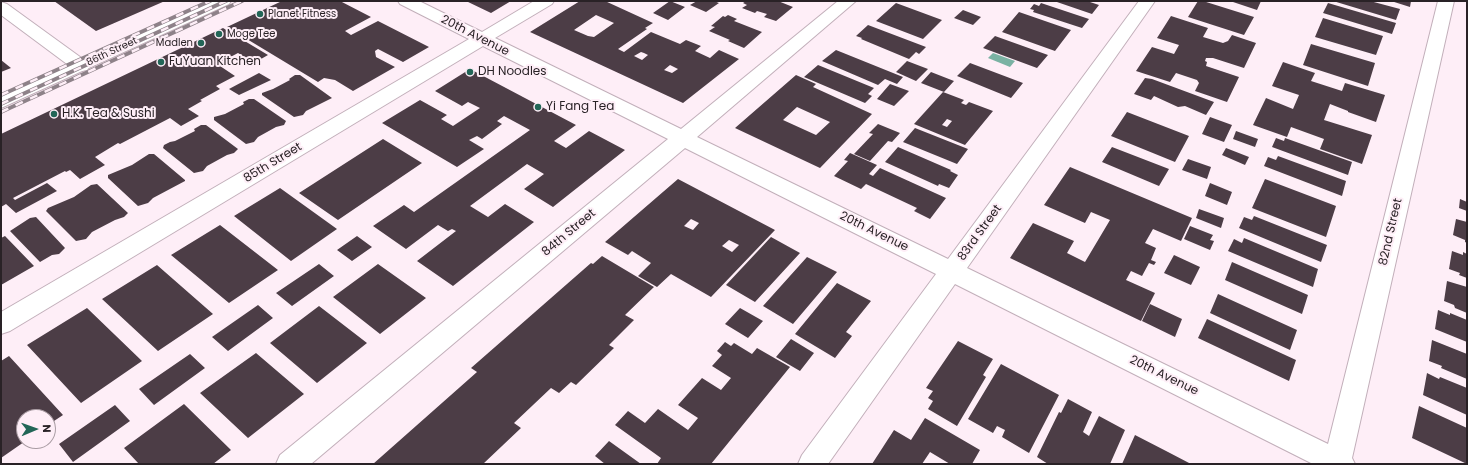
<!DOCTYPE html>
<html>
<head>
<meta charset="utf-8">
<style>
	body { margin:0 }
	#map { position:relative; width:1468px; height:465px; overflow:hidden; background:#feeef7; font-family:Poppins,sans-serif }
	canvas { display:block }
	.frame { position:absolute; inset:0; border:2px solid #292226; pointer-events:none }
	.north { position:absolute; left:16px; top:409px; width:40px; height:40px; box-sizing:border-box; background:#feeef7; border:1px solid #a99ca3; border-radius:50%; rotate:88deg; font-size:11px; font-weight:700; line-height:16px; text-align:center; color:#292226 }
	.north::after { content:''; display:block; margin:auto; width:14px; height:18px; background:#226657; clip-path:polygon(50% 0,100% 100%,50% 72%,0 100%) }
</style>
</head>
<body>
<div id="map">
<canvas width="1468" height="465"></canvas>
<div class="frame"></div>
<div class="north">N</div>
</div>
<script>
const c = document.querySelector('canvas').getContext('2d');
c.lineJoin = 'round';
function paint(path, color) {
  c.fillStyle = color;
  c.fill(path, 'evenodd');
}
function stroke(path, color, width, dash) {
  c.strokeStyle = color;
  c.lineWidth = width;
  c.lineCap = dash ? 'butt' : 'round';
  c.setLineDash(dash || []);
  c.stroke(path);
}
function write(font, color, halo, rows, align = 'center') {
  c.font = font + ' Poppins,sans-serif';
  c.lineWidth = 4;
  c.setLineDash([]);
  c.textBaseline = 'middle';
  c.strokeStyle = halo;
  c.fillStyle = color;
  for (const [text, x, y, turn = 0] of rows) {
    c.save();
    c.translate(x, y);
    c.rotate((+turn || 0) * Math.PI / 180);
    c.textAlign = isNaN(turn) ? turn : align;
    if (halo) c.strokeText(text, 0, 0);
    c.fillText(text, 0, 0);
    c.restore();
  }
}
paint(new Path2D(`
	M993,53l22,8 -5,6 -22,-9z`), '#7ab2a3');
paint(new Path2D(`
	M54,1h111l-69,30z
	M282,1h58l31,16 -26,14 6,4 27,-14 51,26 -26,15 -25,-13 -3,2 1,6 19,10 -42,24 -18,-11 -11,-2 -6,4 -91,-55z
	M466,1h45l-20,12z
	M580,1h25l48,22 -8,5 2,1 -29,20 6,3 27,-20 29,12 6,-4 15,6 -6,5 15,7 9,-8 20,9 -56,44 -153,-71zM596,15l18,8 -20,14 -6,-1 -14,-6zM641,52l3,1 4,2 -6,5 -8,-4zM670,65l8,4 -6,4 -8,-3z
	M670,1l15,6 -17,13 -15,-7z
	M697,1h17l5,2 -13,9 -16,-7z
	M746,1h32l15,6 -17,14 -12,-4 3,-3 -10,-3 -2,2 -13,-5 5,-3 -4,-2z
	M1054,1h33l12,4 -7,9z
	M1198,1h5l51,16 -10,18 -56,-18z
	M1230,1h31l-4,9z
	M1333,1h37l30,8 -4,11z
	M1391,1h20l-1,6z
	M896,3l46,17 -19,19 -47,-18z
	M1041,3l48,16 -7,9 -49,-16 1,-2 -4,-1 4,-5 5,2z
	M1328,3l68,20 -4,11 -69,-21z
	M963,10l18,7 -8,8 -19,-7z
	M1019,12l52,18 -16,21 -53,-19z
	M728,15l9,4 -3,2 28,11 -18,16 -16,-7 2,-1 -21,-9 6,-4 -4,-1 12,-10 2,1z
	M1171,16l37,12 -5,9 20,6 5,-2 4,-6 24,8 -12,25 -31,-10h-7l-1,3 2,1 -1,4 33,11 -12,25 -32,-11 4,-8 -2,-3 -21,-7 -6,9 -34,-11 16,-24 22,7 5,-9 -22,-7z
	M1323,18l60,18 -7,19 -61,-18z
	M868,25l58,22 -7,7 -3,-2 -7,7 -48,-20 1,-1 -6,-2z
	M223,28l45,27 -14,8 -16,-10 -21,11 18,12 -19,10 4,3 -20,11 2,1 -14,8 11,7 -18,10 -11,-8 -50,26 -2,-1 -23,14 10,8 -25,14 -10,-9 -4,2 -1,-1 -52,27 2,2 32,-17 10,8 -41,22 -10,-9 -5,3v-73z
	M995,36l53,19 -11,13 -54,-20z
	M1311,44l64,19 -7,23 -65,-21z
	M836,50l67,27 -6,7 -12,-5 -7,6 -56,-24z
	M1,60l10,8 -10,4z
	M907,61l21,8 -12,12 -20,-9z
	M1283,62l32,11 -4,8 31,10 3,-8 40,12 -9,27 -28,-10v-1l-18,-7 -6,16 48,15 -10,29 -42,-15 4,-10 -33,-12 -4,10 -34,-12 13,-27 27,11 6,-14 -27,-9z
	M970,63l53,20 -12,15 -54,-22z
	M818,65l56,23 -6,6 4,2 -7,7 -61,-26z
	M470,69l106,56 -22,16 12,7 23,-17 36,19 -72,57 -29,-18 20,-15 -17,-10 -57,42 18,11 17,-13 29,18 -81,64 -36,-25 39,-30 -4,-2 -4,2 -10,-6 -32,24 -33,-23 31,-21 10,7 116,-82 -26,-14 -7,5 5,3 -20,15 -5,-3 -8,4 15,9 -27,18 -75,-44 38,-23 27,15 -6,4 12,7 27,-18 -12,-6 -6,4 -27,-15z
	M931,72l23,9 -10,11 -23,-9z
	M259,73l12,7 -32,15 -10,-6z
	M295,75h5l32,23 -26,13 -3,4 -9,2 -32,-22v-2l11,-4 17,-9 -1,-1z
	M796,75l20,9 -3,3 59,27 -52,54 -85,-40zM797,107l33,15 -14,13 -33,-15z
	M1145,78l7,1 62,23 -8,13 -21,-9 -7,1 -24,-11 -3,4 -17,-6z
	M890,84l19,7 -15,15 -17,-7z
	M943,92l21,8 -3,3 5,2 3,-3 24,9 -28,34 -51,-21zM947,119l5,2 -5,6 -5,-2z
	M249,99h5l32,22 -2,4 -8,2 -18,10 -4,5 -8,2 -32,-24v-3l11,-3 19,-10 -1,-2z
	M1127,112l62,24 -14,26 -64,-26z
	M1210,117l22,8 -8,17 -22,-8z
	M878,124l22,9 -8,9 -4,-1 -18,20 -16,-7 19,-20 -4,-1z
	M201,125h5l32,24 -4,4 -7,2 -20,11 -4,5 -9,2 -31,-25 1,-3 6,-3 5,-1 20,-10 -1,-2z
	M915,128l53,21 -11,15 -54,-22z
	M1236,131l22,8 -3,8 -22,-8z
	M1276,138l8,3 1,-3 67,24 -4,13 -76,-28z
	M383,139l39,24 -84,57 -39,-27z
	M898,147l53,23 -1,1 8,4 -9,13 -10,-4 -1,2 -53,-24z
	M1112,147l57,22 -10,17 -57,-24z
	M1226,148l23,9 -4,8 -23,-10z
	M850,153l27,12 -8,9 4,2 7,-8 66,30 -16,21 -16,-8 3,-3 -51,-24 -5,5 -27,-13 14,-15 -4,-1z
	M149,154h5l31,26v1l-32,17 -5,5 -10,3 -30,-28v-3l24,-10z
	M1278,156l68,25 -4,15 -78,-30 4,-9 8,3z
	M1188,159l23,8 -4,12 -25,-9z
	M1070,167l122,51 -11,23 -28,-12 -8,14 11,5 -5,12 5,2 -2,3 -5,-2 -7,13 -11,-5 -5,9 29,13 -14,28 -131,-63 23,-35 41,18 -7,12 18,9 25,-42 -19,-8 -6,11 -41,-18z
	M678,179l97,51 -64,67 -40,-23 -14,13 -19,-11 13,-13 -19,-12 -4,4 -23,-13zM691,219l8,4 -6,7 -9,-4zM729,240l10,5 -7,7 -10,-6z
	M1265,179l71,27 -10,31 -74,-29z
	M1210,183l22,9 -5,13 -22,-9z
	M97,184l31,29 -4,4 -9,3 -23,12 -6,7 -10,2 -30,-30 2,-3 26,-11 17,-12z
	M280,188l57,41 -46,32 -57,-45z
	M1460,199l7,3v9l-8,-3z
	M1199,209l25,9 -3,10 -25,-10z
	M1254,216l73,29 -6,17 -82,-34 5,-11 8,3z
	M36,217l29,31 -6,6 -7,1 -12,7 -30,-31 20,-13z
	M1456,219l11,3v21l-2,-1v-2l-12,-5z
	M220,225l58,45 -49,33 -58,-48z
	M1190,226l23,9 -3,5 4,1 -4,9 -26,-11z
	M5,236l29,30 -33,19v-47z
	M357,236l15,11 -20,14 -15,-11z
	M771,237l29,16 -45,49 -29,-17z
	M1244,238l74,31 -5,18 -85,-36 6,-12 8,4z
	M1452,251l11,4v-3l4,2v24l-8,-3 1,-2 -11,-4z
	M1174,255l26,12 -9,18 -27,-12z
	M602,256l52,31 -29,28 9,5 -25,25 5,3 -38,37 -5,-3 -12,11 -8,-5 -37,35 7,5 -38,36h-110l104,-92 -6,-4 120,-105 2,1z
	M807,257l30,15 -44,52 -30,-18z
	M1232,262l76,33 -6,19 -77,-34z
	M319,264l15,12 -42,30 -16,-13z
	M378,264l48,34 -46,36 -47,-37z
	M157,265l56,49 -55,37 -56,-52z
	M1447,281l20,6v26l-12,-5 -1,-3 -10,-4z
	M837,283l34,18 -25,31 6,4 -17,22 -40,-24z
	M1218,294l79,36 -7,20 -80,-37z
	M1150,304l32,15 -7,18 -33,-16z
	M258,305l15,13 -45,33 -16,-14z
	M319,306l48,37 -50,40 -47,-40z
	M87,308l55,53 -61,42 -54,-58z
	M740,308l23,13 -15,17 -23,-14z
	M1438,310l12,5v-2l17,7v22l-32,-13z
	M1207,319l89,41 -7,21 -91,-43z
	M791,339l23,14 -14,18 -24,-14z
	M1432,340l35,14v25l-26,-11 1,-2 -13,-5z
	M958,341l35,18 -10,16 3,2 -29,49 -29,-17 5,-8 -5,-3 5,-7 -7,-3z
	M725,342l6,4 3,-3 18,11 5,-6 33,19 -79,97h-54l4,-6 -46,-33 13,-14 17,12 13,-14 30,21 10,-12 -20,-13 24,-27 19,12 10,-12 -19,-12 10,-11 -5,-4z
	M256,353l48,41 -56,44 -48,-45z
	M190,354l15,14 -51,37 -15,-16z
	M9,356l54,59 -15,10v-8h-24v25l-23,16v-97z
	M1001,364l58,31 -30,58 -27,-16 3,-7 -8,-4 -4,7 -25,-14z
	M1427,373l12,6 1,-2 27,11v27l-44,-20z
	M1068,399l24,13 -9,20 6,4 10,-20 26,14 -15,34h-62l-11,-7 22,-45 2,1z
	M184,404l47,46 -18,14h-74l-15,-16z
	M115,405l15,16 -57,41 -14,-18z
	M1419,406l48,22v36l-55,-26z
	M925,418l55,32 -8,14h-22l-20,-12 -8,12h-50l22,-34 17,10z
	M1135,435l33,17 23,12h-69z
	M609,441l32,23h-36l-10,-8z`), '#4c3d46');
const minor = new Path2D(`
	M398,1h21l63,31 52,-31h20l-2,3 -57,34 186,91 157,-128h18l-159,136 251,122 191,-258h16l-188,267 361,176 110,-443h16l-102,457 3,6h-42l-358,-180 -127,180h-30l4,-9 134,-181 -251,-126 -374,316h-35l4,-9 388,-316 -185,-93 -473,285 -9,3v-22l468,-273 -69,-35z
	M1,2l6,2 80,58 3,4 -3,4 -6,1 -6,-1 -74,-55z`);
const major = new Path2D(`
	M210,1h21l-2,3 -228,104v-13z`);
stroke(minor, '#c2afba', 2);
stroke(major, '#c2afba', 2);
paint(minor, '#fff');
paint(major, '#fff');
const rail = new Path2D(`
	M1,95l209,-94
	M1,104l225,-103
	M1,112l241,-111`);
stroke(rail, '#8e8289', 4);
stroke(rail, '#feeef7', 2.5, [8]);
for (const [x, y, r, color] of [
	[260,14,4,"#226657"],
	[219,34,4,"#226657"],
	[201,43,4,"#226657"],
	[161,62,4,"#226657"],
	[470,72,4,"#226657"],
	[538,107,4,"#226657"],
	[54,114,4,"#226657"]
]) {
  const dot = new Path2D();
  dot.arc(x, y, r, 0, 2 * Math.PI);
  c.fillStyle = color;
  c.fill(dot);
  stroke(dot, '#feeef7', 1.5);
}
write('10px', '#292226', '#feeef7', [
	["Planet Fitness",268,14],
	["Moge Tee",227,34],
	["Madlen",193,43,"right"]
], 'left');
write('10px', '#292226', '#feeef7', [
	["86th Street",112,52,-25]
]);
write('12px', '#292226', '#feeef7', [
	["20th Avenue",475,36,27],
	["85th Street",273,163,-31],
	["20th Avenue",874,232,26],
	["82nd Street",1391,232,-77],
	["84th Street",569,233,-40],
	["83rd Street",980,233,-54],
	["20th Avenue",1164,376,26]
]);
write('12px', '#292226', '#feeef7', [
	["FuYuan Kitchen",169,62],
	["DH Noodles",478,72],
	["Yi Fang Tea",546,107],
	["H.K. Tea & Sushi",62,114]
], 'left');
</script>
</body>
</html>
